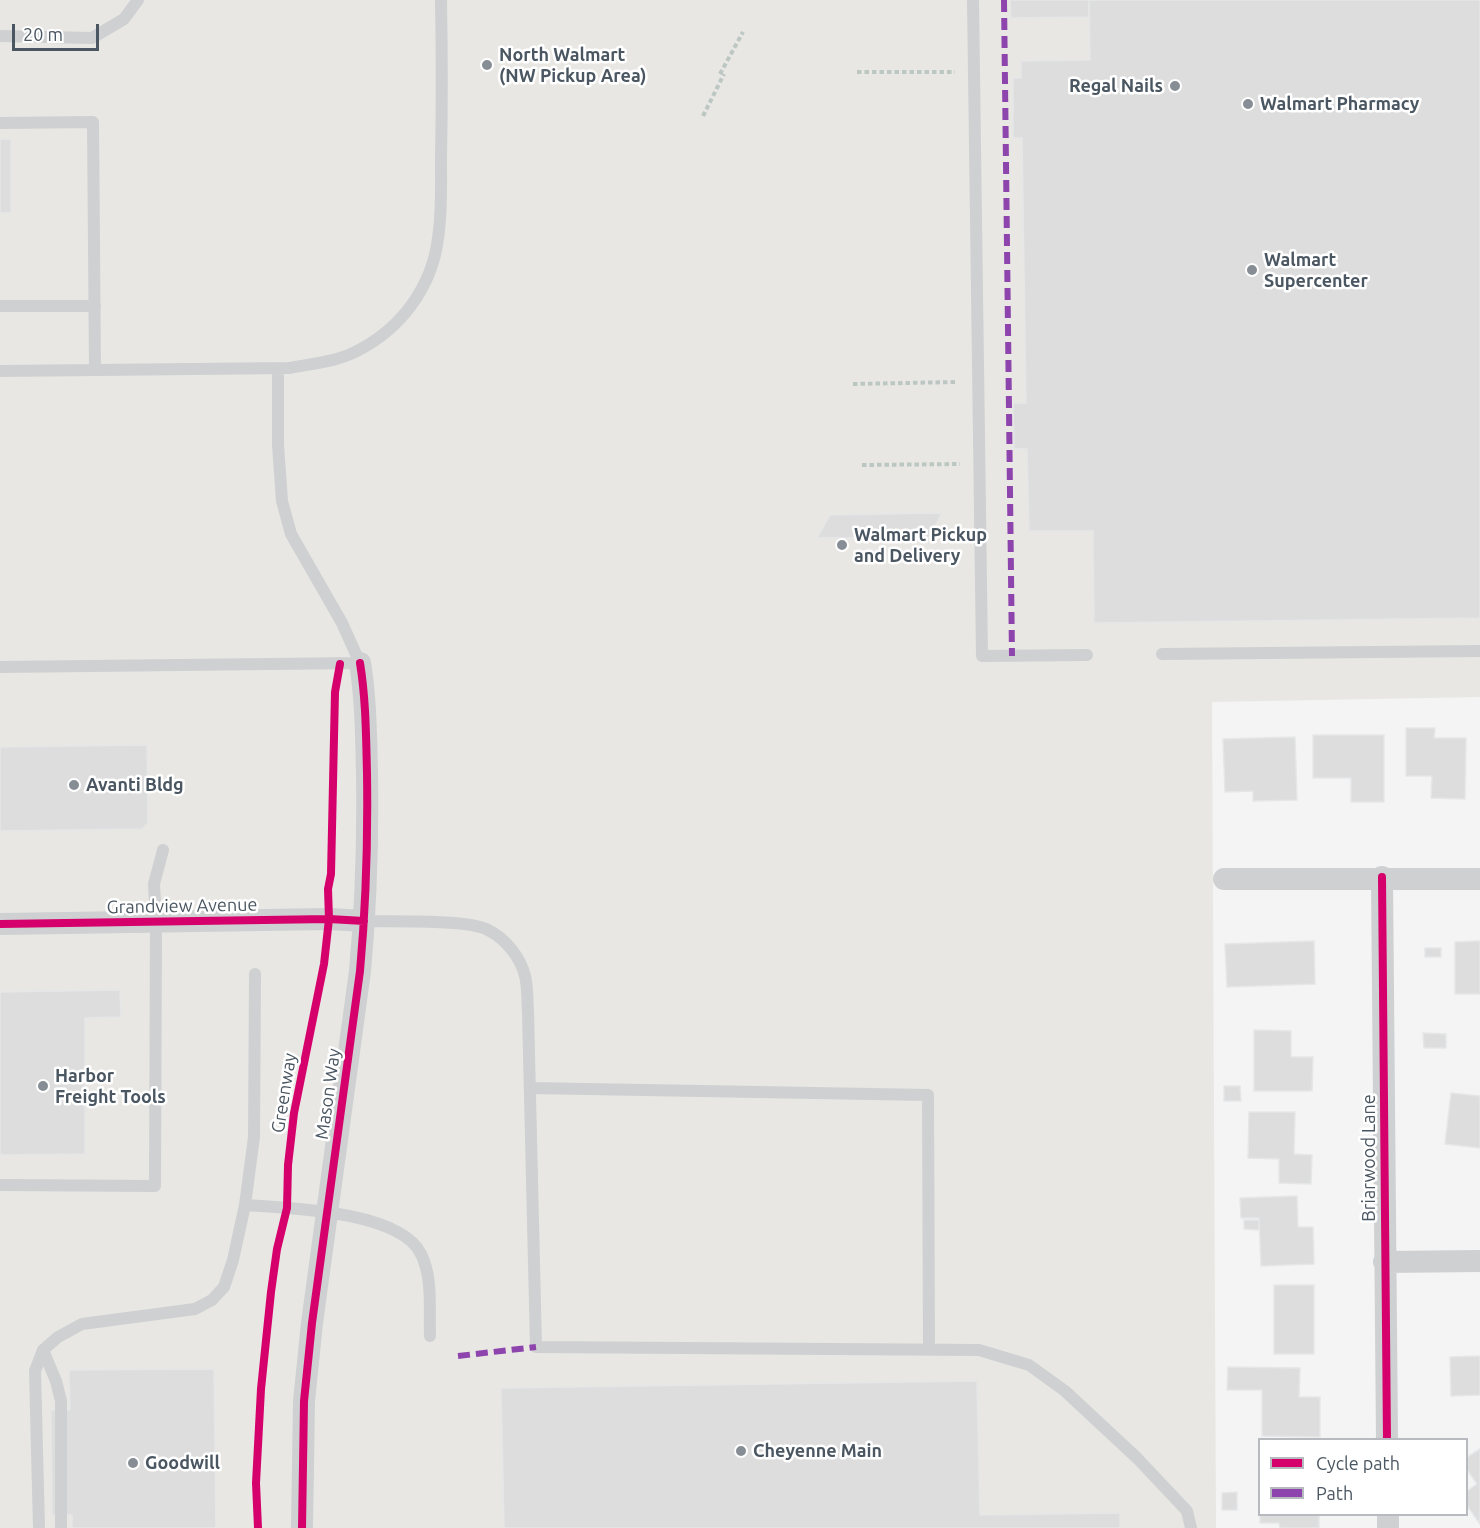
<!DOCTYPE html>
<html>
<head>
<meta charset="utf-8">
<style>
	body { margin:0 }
	#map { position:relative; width:1480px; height:1528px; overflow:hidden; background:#f4f4f4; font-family:Ubuntu,sans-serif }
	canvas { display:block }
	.legend { position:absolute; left:1258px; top:1438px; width:210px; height:78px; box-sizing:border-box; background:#fff; border:2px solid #b7bbc0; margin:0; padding:8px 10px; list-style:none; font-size:18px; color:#4a5661 }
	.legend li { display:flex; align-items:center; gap:12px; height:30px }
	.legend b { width:30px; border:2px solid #b7bbc0 }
	.scale { position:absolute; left:12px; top:24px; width:87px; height:27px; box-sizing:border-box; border:3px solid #4a5661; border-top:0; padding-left:8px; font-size:18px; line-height:21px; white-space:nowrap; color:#4a5661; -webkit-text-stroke:4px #fff; paint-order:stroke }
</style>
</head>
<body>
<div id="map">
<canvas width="1480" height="1528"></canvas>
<ul class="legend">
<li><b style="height:8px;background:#d6006c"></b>Cycle path</li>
<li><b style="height:8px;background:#8e44ad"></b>Path</li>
</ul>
<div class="scale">20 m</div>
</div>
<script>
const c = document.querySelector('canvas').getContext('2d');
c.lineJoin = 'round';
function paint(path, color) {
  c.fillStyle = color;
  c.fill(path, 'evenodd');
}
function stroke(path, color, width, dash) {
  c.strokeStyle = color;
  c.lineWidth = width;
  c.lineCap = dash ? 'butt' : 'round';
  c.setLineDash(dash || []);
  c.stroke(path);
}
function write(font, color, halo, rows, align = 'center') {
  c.font = font + ' Ubuntu,sans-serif';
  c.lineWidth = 5;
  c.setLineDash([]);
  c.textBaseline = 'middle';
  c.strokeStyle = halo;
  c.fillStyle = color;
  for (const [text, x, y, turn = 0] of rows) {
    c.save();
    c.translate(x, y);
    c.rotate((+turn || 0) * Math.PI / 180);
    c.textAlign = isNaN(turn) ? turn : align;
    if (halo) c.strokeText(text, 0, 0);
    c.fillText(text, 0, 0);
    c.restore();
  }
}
paint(new Path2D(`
	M0,0h1480v697l-268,5 4,826h-1216z`), '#e8e7e3');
const building = new Path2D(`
	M1010,0h79v17l-78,1z
	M1089,0h391v618l-386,5 -1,-92h-64l-2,-82h-13l-1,-46h13l-4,-265h-9v-60h8v-17l69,-1z
	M0,139h11v74h-11z
	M942,513l-13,24 -112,1 13,-23z
	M1406,728h29l-1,10h32l-1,61 -34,-1 1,-22h-26z
	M1313,735h71v67h-33v-24h-38z
	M1295,737l2,63 -44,1v-10l-28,1 -2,-53z
	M147,745l1,78 -6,6 -142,2v-84z
	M1314,941l1,43 -88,3 -2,-43z
	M1480,941v53h-25v-52z
	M1425,948h16v9h-16z
	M120,990l1,27 -36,1v136l-85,1v-163z
	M1254,1030l37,1v26h22l-1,34h-58z
	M1423,1033l23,1v14h-22z
	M1224,1086h16l1,15h-17z
	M1451,1093l29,3v52l-35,-4z
	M1249,1112h46l-1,42 18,1 -1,29 -32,-1v-24l-31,-1z
	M1297,1196l1,31h15l1,37 -53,2 -2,-48h-18l-1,-20z
	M1244,1220h15v10l-15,-1z
	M1274,1285h40v69h-40z
	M1480,1356v39l-29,1 -1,-39z
	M1228,1367l72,1 -1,29h21v40l-58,-1v-46h-35z
	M214,1369l2,159h-144v-13h-20l-1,-105h19l-1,-40z
	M977,1381l3,134 140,-2v15h-616l-3,-140z
	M1480,1449v75l-14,-20v-12l11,-8 -11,-16v-10z
	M1237,1492v18h-15v-17z
	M1260,1514h59v14h-39l-1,-5h-19z`);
paint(building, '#ddddde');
stroke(building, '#e5e6e7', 1.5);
stroke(new Path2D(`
	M857,72h98
	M720,74l23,-42
	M703,116l21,-42
	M853,384l104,-2
	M862,465l98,-1`), '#bcc7c4', 4, [4.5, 3]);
stroke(new Path2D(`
	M973,0l9,656 105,-1
	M0,36l92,2 32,-19 14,-19
	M0,123l93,-1 2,248
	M0,306h95
	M0,371l289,-3c22,-4 46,-6 66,-16 45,-22 77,-64 83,-114 4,-25 3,-52 3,-78 1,-53 1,-107 0,-160
	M1162,654l318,-3
	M0,667l360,-4 -18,-40 -51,-89 -9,-33 -4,-56v-77
	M364,921c26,1 105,-2 124,9 17,8 33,28 37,46 3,11 2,24 3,36l8,335 443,3 50,15 36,26 72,67 50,53 4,17
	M530,1088l398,7 1,254
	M0,1185l155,1 1,-265 -2,-37 9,-34
	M245,1205c44,3 155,6 176,49 12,24 8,55 9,82
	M43,1350l13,31 5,20v127
	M39,1528l-4,-157 8,-21 15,-13 24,-13 113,-15 17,-9 12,-13 9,-27 12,-55 9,-68 1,-163`), '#ced0d2', 12);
stroke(new Path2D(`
	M1382,877l5,563
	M1224,879h256
	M0,924l329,-5 35,2
	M1384,1262l96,-1
	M1388,1514v14
	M302,1528l2,-127 8,-78 48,-352c6,-66 8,-132 7,-198 -1,-37 -1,-73 -7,-110`), '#ced0d2', 22);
stroke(new Path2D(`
	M1004,0l8,656
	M458,1356l78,-9`), '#8e44ad', 6, [12, 6]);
stroke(new Path2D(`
	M1382,877l5,563
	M0,924l329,-5 35,2
	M258,1528l-2,-45 5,-94 10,-97 6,-43 10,-41 1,-43 6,-52 30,-149 5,-45 -1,-30 3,-15 4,-182 5,-28
	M302,1528l2,-127 8,-78 48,-352c6,-66 8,-132 7,-198 -1,-37 -1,-73 -7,-110`), '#d6006c', 8);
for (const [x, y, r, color] of [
	[487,65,6,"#868d94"],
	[1175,86,6,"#868d94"],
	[1248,104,6,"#868d94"],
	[1252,270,6,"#868d94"],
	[842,545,6,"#868d94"],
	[74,785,6,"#868d94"],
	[43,1086,6,"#868d94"],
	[741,1451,6,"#868d94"],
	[133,1463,6,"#868d94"]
]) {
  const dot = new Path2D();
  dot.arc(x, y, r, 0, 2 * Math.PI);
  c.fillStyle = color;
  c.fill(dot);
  stroke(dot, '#fff', 2);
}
write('bold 18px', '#4a5661', '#fff', [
	["North Walmart",499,55],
	["(NW Pickup Area)",499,76],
	["Regal Nails",1163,86,"right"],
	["Walmart Pharmacy",1260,104],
	["Walmart",1264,260],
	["Supercenter",1264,281],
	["Walmart Pickup",854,535],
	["and Delivery",854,556],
	["Avanti Bldg",86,785],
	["Harbor",55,1076],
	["Freight Tools",55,1097],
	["Cheyenne Main",753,1451],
	["Goodwill",145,1463]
], 'left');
write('18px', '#4a5661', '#fff', [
	["Grandview Avenue",182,906,-1],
	["Greenway",284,1093,-81],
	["Mason Way",328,1094,-82],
	["Briarwood Lane",1369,1158,-90]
]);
</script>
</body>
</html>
